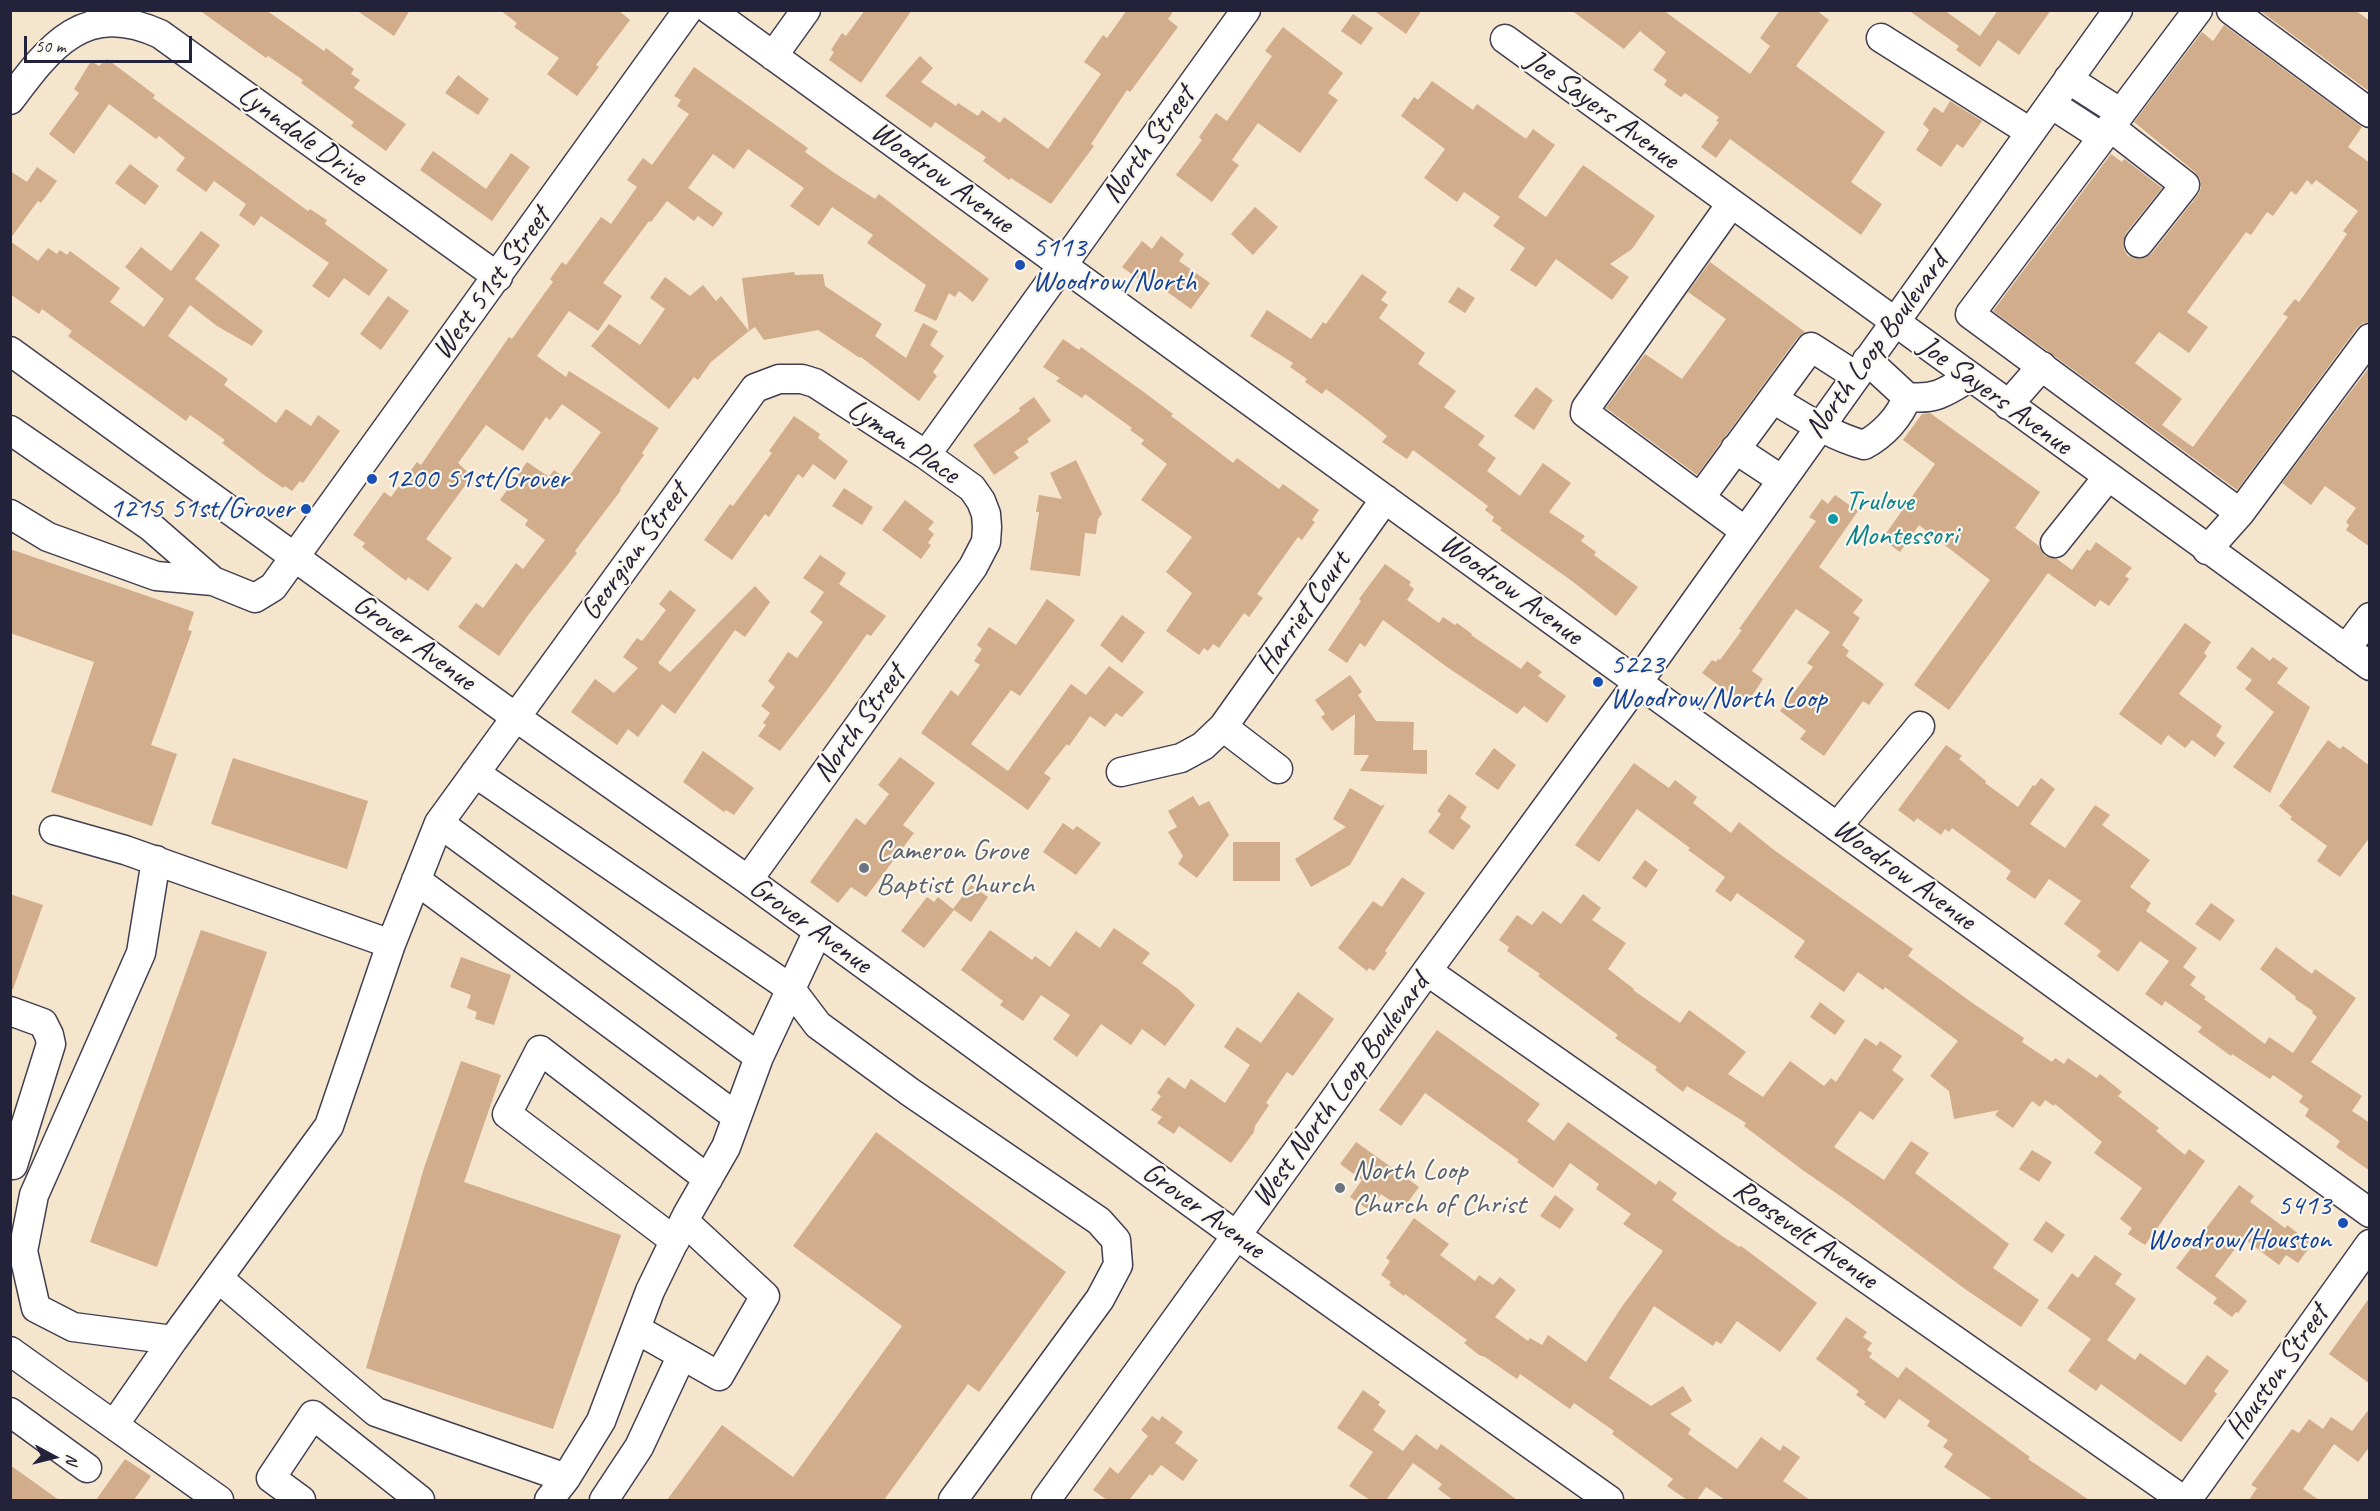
<!DOCTYPE html>
<html>
<head>
<meta charset="utf-8">
<style>
	body { margin:0 }
	#map { position:relative; width:2380px; height:1511px; overflow:hidden; background:#f5e5cc; font-family:Caveat,sans-serif }
	canvas { display:block }
	.frame { position:absolute; inset:0; border:12px solid #22223b; pointer-events:none }
	.north { position:absolute; left:24px; top:1427px; width:60px; height:60px; -webkit-text-stroke:4px #fbf7ec; paint-order:stroke; rotate:97deg; font-size:16px; font-weight:700; line-height:24px; text-align:center; color:#22223b }
	.north::after { content:''; display:block; margin:auto; width:21px; height:27px; background:#22223b; clip-path:polygon(50% 0,100% 100%,50% 72%,0 100%) }
	.scale { position:absolute; left:24px; top:36px; width:168px; height:27px; box-sizing:border-box; border:3px solid #22223b; border-top:0; padding-left:8px; font-size:18px; line-height:21px; white-space:nowrap; color:#22223b; -webkit-text-stroke:4px #fbf7ec; paint-order:stroke }
</style>
</head>
<body>
<div id="map">
<canvas width="2380" height="1511"></canvas>
<div class="frame"></div>
<div class="north">N</div>
<div class="scale">50 m</div>
</div>
<script>
const c = document.querySelector('canvas').getContext('2d');
c.lineJoin = 'round';
function paint(path, color) {
  c.fillStyle = color;
  c.fill(path, 'evenodd');
}
function stroke(path, color, width, dash) {
  c.strokeStyle = color;
  c.lineWidth = width;
  c.lineCap = dash ? 'butt' : 'round';
  c.setLineDash(dash || []);
  c.stroke(path);
}
function write(font, color, halo, rows, align = 'center') {
  c.font = font + ' Caveat,sans-serif';
  c.lineWidth = 4.5;
  c.setLineDash([]);
  c.textBaseline = 'middle';
  c.strokeStyle = halo;
  c.fillStyle = color;
  for (const [text, x, y, turn = 0] of rows) {
    c.save();
    c.translate(x, y);
    c.rotate((+turn || 0) * Math.PI / 180);
    c.textAlign = isNaN(turn) ? turn : align;
    if (halo) c.strokeText(text, 0, 0);
    c.fillText(text, 0, 0);
    c.restore();
  }
}
paint(new Path2D(`
	M199,10h67l58,41 2,-3 28,21 -3,5 9,6 -6,8 52,36 -20,27 -35,-25 3,-4 -53,-39 2,-3 -35,-24 -2,2z
	M356,10h54l-16,26z
	M500,10h118l12,10 -34,45 3,2 -22,29 -30,-22 12,-16 -45,-31 3,-4z
	M865,10h47l-51,73 -32,-23 5,-8 -3,-2 11,-17 4,3z
	M1127,10h47l-6,9 10,8 -48,65 -3,-2 -36,54 3,2 -43,58 -40,-26 -2,2 -26,-19 3,-4 -51,-35 -4,6 -46,-32 35,-40 13,12 -12,14 35,24 2,-3 20,13 4,-6 18,13 4,-6 44,32 53,-75 -17,-12 19,-27 4,3z
	M1373,10h49l-16,24z
	M1571,10h92l87,64 20,-28 -10,-8 20,-28h36l13,10 -33,46 89,66 -34,50 31,22 -21,31 -131,-96 -14,19 -15,-11 18,-25 -3,-1 3,-4 -34,-24 -4,4 -17,-12 3,-5 -14,-10 13,-18 -26,-21 -16,18z
	M1908,10h36l36,26 18,-26h53l-32,45 -21,-15 -18,27 -24,-17 3,-4z
	M2259,10h96l15,11v71z
	M1353,14l20,14 -12,17 -20,-14z
	M2224,25l138,102 -14,20 22,16v159l-7,1 -6,5 -120,162 -244,-179 118,-157 11,8 2,-3 3,2 35,27 -36,45 -3,8 1,9 4,6 8,3 9,-1 7,-5 46,-58 3,-7 -1,-9 -5,-7 -61,-50 68,-90 11,9zM2307,180l5,5 4,-5 42,31 -15,20 4,3 -17,25 -31,43 -4,-3 -12,15 5,3 -95,130 -31,-22 20,-26 -47,-36 24,-31 30,21 19,-26 -21,-15 59,-80 5,3 16,-23 6,4 18,-25 5,4z
	M1283,27l60,46 -15,20 10,7 -38,53 -42,-30 -26,37 7,5 -27,37 -36,-27 26,-35 -3,-3 17,-24 11,8 45,-65 -7,-5z
	M107,59l48,36 -2,3 155,113 2,-2 17,11 -2,4 63,46 -19,26 -25,-18 -15,20 -17,-12 17,-23 -68,-47 -7,10 -15,-11 7,-11 -32,-23 -8,11 -30,-22 9,-12 -26,-22 -3,3 -47,-35 -35,50 -25,-20 30,-41 -5,-4 17,-28 8,5z
	M694,67l114,81 -3,4 31,22 39,25 4,-5 110,85 -16,23 -14,-11 -4,6 -6,-4 -13,28 -22,-10 12,-26 -59,-42 6,-8 -41,-28 -13,19 -2,-1 -27,-19 14,-18 -56,-39 -14,20 -21,-15 -25,34 35,25 -10,14 -15,-11 -4,5 -27,-20 -16,21 -2,-1 -46,62 19,13 -24,35 -29,-20 -32,45 29,21 3,-6 90,57 -17,25 2,2 -24,34 1,1 -46,61 2,2 -48,61 -30,42 -41,-29 18,-24 7,5 33,-45 7,6 22,-29 -20,-15 3,-5 -28,-20 27,-38 22,15 5,-7 13,9 34,-47 -39,-28 -12,16 -4,-3 -23,34 -37,-26 -28,38 14,13 -46,63 26,19 -24,33 -20,-14 -2,4 -44,-34 3,-4 -12,-8 31,-43 7,5 26,-35 4,3 88,-128 3,2 32,-45 9,-12 -3,-3 12,-17 4,3 35,-48 10,7 26,-37 -10,-7 16,-22 9,7 37,-51 -12,-8 4,-6 -7,-4z
	M458,75l31,24 -11,16 -33,-22z
	M1432,81l41,29 4,-6 49,35 7,-10 22,16 -37,52 28,20 37,-52 72,51 -23,33 -22,15 19,13 -17,23 -56,-41 -20,28 -26,-17 15,-22 -32,-22 7,-9 -36,-25 -7,10 -33,-24 21,-29 -44,-33 13,-19 4,3z
	M1950,101l32,20 -19,27 -6,-4 -16,23 -25,-17 13,-20 -6,-6 11,-17 9,6z
	M433,151l53,38 25,-36 19,14 -38,54 -72,-51z
	M130,164l29,22 -14,19 -30,-22z
	M37,167l20,14 -16,22 -3,-2 -28,38v-68l17,11z
	M1255,207l23,20 -25,28 -22,-21z
	M201,231l19,14 -25,34 68,52 -11,15 -35,-20 -27,-21 -22,31 60,43 -4,6 52,38 10,-14 25,17 7,-11 22,16 -37,52 -3,-2 -8,10 -7,-5 -2,2 -19,-13 -42,-32 3,-3 -35,-25 -4,6 -118,-85 4,-5 -30,-22 -3,5 -29,-20v-53l28,20 10,-13 9,6 3,-4 7,5 3,-4 50,37 -10,14 34,25 20,-28 -39,-32 16,-20 30,24z
	M1161,236l23,18 -5,7 31,22 -19,26 -36,-26 -4,5 -29,-21 20,-26 10,8z
	M1710,262l95,70 -7,5 -101,138 -91,-67 39,-54 37,25 44,-60 -38,-27z
	M794,272l1,3 28,-1 2,12 57,38 -7,12 31,22 17,-35 15,8 -8,14 14,11 -11,16 4,4 -18,25 -58,-44 -1,1 -42,-28 -54,10 -9,-13 -6,4 -7,-53z
	M1362,274l25,18 -6,8 7,5 -9,13 46,35 -7,11 38,27 -12,16 41,29 -7,9 18,13 -9,13 33,25 23,-33 28,20 -22,29 36,24 -4,5 15,11 -2,3 44,32 -22,29 -44,-35 -72,-51 2,-2 -10,-7 2,-4 -9,-7 3,-4 -75,-56 -6,9 -25,-17 5,-6 -22,-18 -39,-29 -4,5 -17,-12 2,-3 -17,-12 3,-4 -43,-27 17,-26 44,29 12,-17 3,2z
	M665,277l25,19 13,-11 13,16 5,-5 28,35 -38,31 -13,18 -4,-3 -25,32 -78,-63 18,-22 31,21 25,-36 -15,-11z
	M1458,287l17,11 -10,15 -17,-11z
	M388,296l21,15 -28,39 -21,-16z
	M1063,339l16,11 2,-3 64,46 28,21 -2,2 7,5 55,42 4,-5 42,31 4,-5 36,26 -7,10 3,2 -13,18 -4,-3 -41,57 6,4 -14,19 -5,-4 -25,35 -6,-4 -5,7 -4,-3 -5,7 -33,-24 26,-38 -26,-21 26,-35 -51,-37 26,-36 -26,-20 3,-4 -14,-10 2,-2 -47,-34 -3,4 -26,-17 4,-3 -17,-11z
	M2370,366v181l-24,-17 3,-5 -3,-3 10,-14 -31,-22 -14,19 -29,-22z
	M1536,387l17,13 -19,30 -20,-14z
	M1034,397l17,24 -24,18 2,3 -15,10 5,6 -25,17 -21,-30 47,-34 -1,-3z
	M1930,413l110,79 -25,36 24,18 6,10 12,3 15,11 15,-21 3,2 6,-9 36,26 -7,8 4,3 -20,27 -9,-6 -5,7 -47,-34 -99,137 -35,-25 76,-105 -71,-55 -19,27 -18,-13 53,-75 -32,-24 19,-26z
	M794,416l26,18 -2,4 30,23 -13,19 -22,-16 -10,14 -5,-4 -29,43 -4,-3 -33,46 -28,-20 26,-36 3,2 39,-53 -3,-2z
	M1076,460l26,54 -4,5 -2,15 -11,-1 -5,43 -50,-6 9,-58h-3l3,-17 23,4 -12,-26z
	M844,488l29,19 -11,18 -30,-19z
	M1835,495l23,16 -39,56 44,33 -10,13 7,5 -18,27 7,6 -3,5 38,28 -15,21 -6,-4 -39,55 -24,-17 6,-8 -26,-20 33,-44 -6,-4 23,-31 -16,-11 -18,-12 -44,62 11,8 -17,26 -44,-32 10,-13 4,2 2,-3 2,1 22,-30 -3,-1 77,-108 -7,-4 13,-18 6,5z
	M905,500l29,22 -6,7 6,5 -6,9 3,2 -10,14 -39,-29z
	M10,549l184,63 -6,18 4,1 -41,114 26,9 -25,72 -101,-34 43,-130 -84,-29z
	M820,555l26,18 -7,11 47,32 -15,20 -4,-2 -40,56 -47,61 -22,-15 8,-11 -3,-2 7,-10 -9,-7 14,-19 -7,-6 20,-29 9,6 26,-36 -13,-10 14,-20 -21,-14z
	M1385,564l26,18 -2,3 5,4 -7,11 32,23 4,-6 12,8 2,-2 15,11 -1,1 50,34 6,-8 15,11 -4,4 28,20 -19,27 -23,-17 -7,8 -70,-47 -64,-47 -18,27 -5,-4 -13,20 -19,-13 33,-49 -2,-2z
	M755,586l15,16 -25,35 -10,-7 -60,84 -13,-10 -24,33 -10,-8 -11,16 -46,-33 24,-33 19,14 24,-25 -15,-11 14,-19 5,3 24,-31 -7,-6 11,-14 26,20 -38,53 12,9z
	M1047,599l28,21 -55,76 -9,-6 -40,54 37,27 63,-87 15,11 23,-29 35,26 -22,25 -6,-4 -11,14 -15,-11 -21,30 -2,-2 -23,29 7,5 -23,32 -107,-77 30,-43 7,6 22,-31 -6,-4 8,-12 -5,-4 12,-18 27,18z
	M1122,615l23,17 -23,31 -22,-18z
	M2185,623l26,19 -7,11 3,3 -28,38 43,32 -6,10 9,7 -10,14 -23,-17 -7,8 -17,-13 -7,10 -42,-31z
	M2252,647l18,14 3,-4 15,11 -11,15 33,24 -40,86 -37,-26 41,-55 -29,-23 7,-9 -16,-12z
	M1350,675l12,17 -4,3 18,26 38,1 -1,28h14v24l-67,-3 9,-16h-15l1,-41 -23,17 -11,-14 4,-3 -10,-14z
	M2328,740l12,9 3,-3 27,20v71l-30,40 -23,-16 10,-15 -37,-27 2,-2 -13,-11z
	M1946,745l16,11 -3,3 27,22 -1,2 33,24 15,-22 2,1 6,-8 14,11 -25,35 35,24 30,-43 15,10 -8,10 48,35 -20,27 21,16 -5,8 51,37 -14,19 13,10 -6,8 16,12 -2,2 61,45 4,-7 24,16 24,-36 -5,-4 1,-2 -18,-12 1,-2 -36,-28 16,-22 36,27 3,-5 41,29 -45,64 51,34 -10,15 18,12v48l-34,-24 4,-6 -35,-25 4,-7 -10,-7 4,-6 -30,-21 -3,4 -38,-25 -1,2 -33,-24 4,-5 -37,-26 -3,5 -17,-12 24,-33 -29,-20 -22,31 -21,-16 4,-5 -37,-27 17,-23 -32,-22 -14,20 -29,-20 5,-8 -59,-43 -3,4 -4,-3 -4,6 -24,-17 -3,4 -16,-12z
	M1494,748l22,17 -18,25 -23,-16z
	M703,751l51,37 -20,27 -8,-5 -2,2 -41,-30z
	M900,757l35,26 -32,42 11,8 -48,64 -15,-10 -13,16 -28,-21 46,-64 9,7 24,-31 -11,-9z
	M233,758l135,43 -21,68 -136,-45z
	M1634,763l35,25 6,-8 22,17 -4,6 38,30 8,-11 35,28 139,99 -5,7 63,46 53,36 -2,4 30,20 3,-4 9,6 4,-6 29,20 3,-4 22,18 -4,4 41,32 -3,3 29,24 4,-6 16,12 -60,84 -17,-11 4,-6 -12,-9 22,-31 -48,-35 8,-11 -47,-38 -1,2 -9,-6 -5,7 -8,-6 -19,27 -18,-13 4,-5 -45,9 -5,-28 -19,-15 28,-35 -73,-54 -2,3 -25,-18 -14,20 -50,-35 11,-16 -68,-48 -6,9 -16,-11 10,-14 -37,-27 2,-2 -53,-39 -38,53 -24,-17z
	M1350,788l31,18 4,-2 -35,61 -39,22 -16,-28 51,-32 -13,-8z
	M1449,794l18,13 -7,11 11,8 -18,24 -25,-18 13,-18 -4,-3z
	M1193,796l6,10 10,-5 20,34 -32,43 -19,-14 5,-8 -15,-24 9,-5 -9,-16z
	M1063,823l10,7 4,-4 24,17 -25,32 -33,-23z
	M1233,842h47v39h-47z
	M1645,860l13,10 -12,18 -14,-10z
	M1402,877l23,16 -40,58 2,2 -13,18 -5,-3 -2,3 -29,-23 35,-47 9,6z
	M971,885l17,12 -17,25 -17,-12 -30,38 -23,-17 26,-34 7,5 4,-5 15,12z
	M10,894l33,11 -30,84h-3z
	M1583,894l18,14 -9,12 34,23 -18,26 26,20 -1,1 47,33 9,-13 57,42 -18,22 35,23 27,-36 34,25 7,-8 5,4 29,-44 12,8 3,-5 22,15 -10,14 12,9 -31,41 -13,-9 -26,36 50,33 27,-39 18,12 -14,20 94,71 -16,24 46,32 -18,27 -56,-38 -116,-87 -45,-31 -60,-45 2,-3 -59,-37 -4,6 -28,-22 2,-3 -42,-29 3,-3 -80,-59 2,-2 -33,-23 2,-4 -10,-7 18,-25 15,10 11,-14 18,13z
	M2211,903l24,17 -15,21 -25,-17z
	M1114,928l36,25 -8,10 36,26 17,16 -30,41 -23,-17 -11,16 -30,-21 -24,33 -24,-18 17,-24 -29,-20 -18,26 -23,-16 3,-4 -42,-31 29,-40 42,30 3,-4 15,11 26,-36 24,17z
	M201,930l66,22 -110,315 -67,-25z
	M461,957l50,18 -17,50 -19,-6 2,-7 -10,-4 4,-13 -21,-8z
	M1298,992l36,27 -41,57 -6,-4 -21,31 3,2 -14,21 -1,6 -23,31 -52,-37 -5,8 -17,-11 5,-6 -11,-7 10,-14 -4,-3 11,-16 17,12 6,-10 34,24 25,-38 -26,-18 13,-20 24,16z
	M1820,1002l25,19 -10,14 -25,-18z
	M1437,1030l103,74 -13,17 27,20 14,-19 88,63 3,-5 18,13 -5,7 50,36 17,11 2,-1 76,57 -37,49 -43,-31 -16,23 -5,-3 -3,5 -59,-40 -45,72 42,28 32,-20 9,15 -22,13 21,15 -3,5 49,35 24,-32 19,14 3,-6 17,12 -17,24 27,19h-85l-19,-13 -9,13h-10l-20,-14 6,-7 -61,-45 2,-3 -40,-28 -4,6 -50,-35 -3,5 -32,-22 -6,-2 -15,-12 3,-3 -62,-46 -1,2 -15,-11 2,-3 -10,-7 9,-14 -4,-3 28,-40 35,26 -9,11 35,26 4,-6 14,10 7,-8 16,13 -21,27 33,24 2,-3 12,7 6,-10 38,27 35,-54 42,-57 -40,-27 8,-10 -35,-25 3,-5 -29,-21 -17,25 -36,-26 2,-2 -94,-67 -24,33 -22,-16z
	M461,1061l40,14 -37,107 157,53 -68,194 -187,-61 58,-200z
	M876,1132l190,140 -87,120 -11,-8 -84,116h-217l55,-75 71,52 109,-151 -109,-80z
	M1356,1142l63,45 -16,22 -22,-15 -12,16 -19,-13 12,-17 -22,-16z
	M2032,1150l20,12 -13,20 -20,-13z
	M2239,1185l15,11 -4,6 35,26 2,-3 25,19 -14,19 -12,-8 -7,10 -36,-27 -28,38 32,25 -9,12 -2,-1 -4,5 -19,-14 4,-5 -41,-30z
	M1555,1195l19,14 -14,20 -20,-13z
	M2046,1221l19,14 -13,18 -19,-13z
	M2095,1255l27,19 -7,10 21,15 -29,41 28,20 5,-7 45,32 22,-30 22,16 -15,20 3,3 -36,48 -80,-58 -5,7 -28,-20 23,-32 -44,-31 25,-35 6,5z
	M2370,1297v87l-41,-30z
	M1846,1317l21,15 -4,5 9,6 -5,7 5,3 -3,4 29,21 8,-11 124,90 -2,2 61,41h-96l-49,-33 9,-13 -10,-7 5,-7 -21,-14 3,-5 -31,-22 -14,20 -21,-15 2,-2 -10,-7 3,-4 -43,-32z
	M1363,1390l17,12 -2,3 8,6 -13,19 30,21 13,-17 21,16 4,-6 76,56h-64l-15,-11 4,-5 -29,-21 -27,37h-16l-21,-14 24,-34 -36,-24z
	M2370,1408v38l-12,16 -24,-18 -31,45 16,11h-70l8,-12 -6,-3 41,-56 7,4 10,-14 14,10 8,-12 21,14z
	M1152,1416l7,5 3,-5 21,16 -8,11 23,17 -15,21 -22,-16 -9,11 -2,-2 -21,26h-22l-14,-10 17,-23 8,7 30,-38 -7,-6z
	M125,1459l26,17 -17,24h-38z
	M10,1465l49,35h-49z`), '#d1ad8b');
const minor = new Path2D(`
	M710,10l1660,1203
	M2198,10l-228,304 270,199
	M2231,10l139,103
	M1881,38l149,94
	M1505,39l865,627
	M773,56l33,-46
	M2068,79l53,34
	M10,100c40,-54 75,-100 150,-66l338,243
	M2051,104l51,33
	M2110,127l75,58 -46,58
	M1731,204l-145,204 -1,5 160,118
	M10,351l504,365 234,164 489,356 372,264
	M1907,397c29,3 39,-5 63,-20
	M1773,399c30,18 58,37 91,46 19,-10 36,-28 43,-48l-40,-37
	M2008,405l34,-39
	M10,430l141,97 62,54 42,17 18,-11 415,-577
	M1735,449l47,31
	M926,455l320,-445
	M1700,498l111,-151 45,29
	M10,514l38,23 108,39 57,5
	M2055,543l52,-65
	M2207,550l33,-37 130,-175
	M2346,649l24,-32
	M1223,727l55,42
	M1121,772l60,-14 22,-12 20,-19 162,-228
	M475,773l315,215 28,37 92,67 189,129 17,19 2,25 -18,34 -147,201
	M439,823l320,234
	M1837,827l83,-101
	M54,830l71,20 266,94
	M156,860l-15,93 -107,242 -11,56 13,57 37,19 100,13
	M416,880l321,237
	M1427,971l756,529
	M10,1011l33,12 6,12 2,9 -38,121
	M675,1241l-168,-127 33,-64 168,129
	M218,1278l158,134 190,66
	M636,1329l83,47 46,-80 -81,-75
	M10,1351l209,149
	M10,1412l77,56
	M114,1425l59,-85 156,-214 62,-182 48,-121 316,-435 24,-9h23l13,4 111,72 46,33 9,13 5,13 1,13 -1,15 -13,25 -225,313
	M301,1500l-30,-22 42,-63 107,85
	M549,1500l17,-22 35,-57 49,-130 37,-76 39,-68 33,-90 59,-126
	M604,1500l35,-53 43,-92
	M1046,1500l381,-529 196,-268 495,-693
	M2187,1500l183,-256`);
stroke(minor, '#423f51', 31);
stroke(minor, '#fff', 28);
for (const [x, y, r, color] of [
	[1020,265,6,"#1a4fb4"],
	[372,479,6,"#1a4fb4"],
	[306,509,6,"#1a4fb4"],
	[1833,519,6,"#0f9aa8"],
	[1598,682,6,"#1a4fb4"],
	[864,868,6,"#6b7280"],
	[1340,1188,6,"#6b7280"],
	[2343,1223,6,"#1a4fb4"]
]) {
  const dot = new Path2D();
  dot.arc(x, y, r, 0, 2 * Math.PI);
  c.fillStyle = color;
  c.fill(dot);
  stroke(dot, '#fbf7ec', 2);
}
write('30px', '#22223b', '#fbf7ec', [
	["Joe Sayers Avenue",1602,110,36],
	["Lynndale Drive",302,136,36],
	["North Street",1149,145,-54],
	["Woodrow Avenue",942,178,36],
	["West 51st Street",492,284,-54],
	["North Loop Boulevard",1877,346,-54],
	["Joe Sayers Avenue",1995,396,36],
	["Lyman Place",903,442,34],
	["Georgian Street",635,552,-54],
	["Woodrow Avenue",1511,590,36],
	["Harriet Court",1304,613,-55],
	["Grover Avenue",414,643,36],
	["North Street",860,724,-54],
	["Woodrow Avenue",1904,875,36],
	["Grover Avenue",810,926,36],
	["West North Loop Boulevard",1341,1091,-54],
	["Grover Avenue",1203,1211,36],
	["Roosevelt Avenue",1805,1235,35],
	["Houston Street",2278,1372,-55]
]);
write('30px', '#164399', '#fbf7ec', [
	["5113",1032,248],
	["Woodrow/North",1032,282],
	["1200 51st/Grover",384,479],
	["1215 51st/Grover",294,509,"right"],
	["5223",1610,665],
	["Woodrow/North Loop",1610,699],
	["5413",2331,1206,"right"],
	["Woodrow/Houston",2331,1240,"right"]
], 'left');
write('30px', '#0d838f', '#fbf7ec', [
	["Trulove",1845,502],
	["Montessori",1845,536]
], 'left');
write('30px', '#5b616d', '#fbf7ec', [
	["Cameron Grove",876,851],
	["Baptist Church",876,885],
	["North Loop",1352,1171],
	["Church of Christ",1352,1205]
], 'left');
</script>
</body>
</html>
